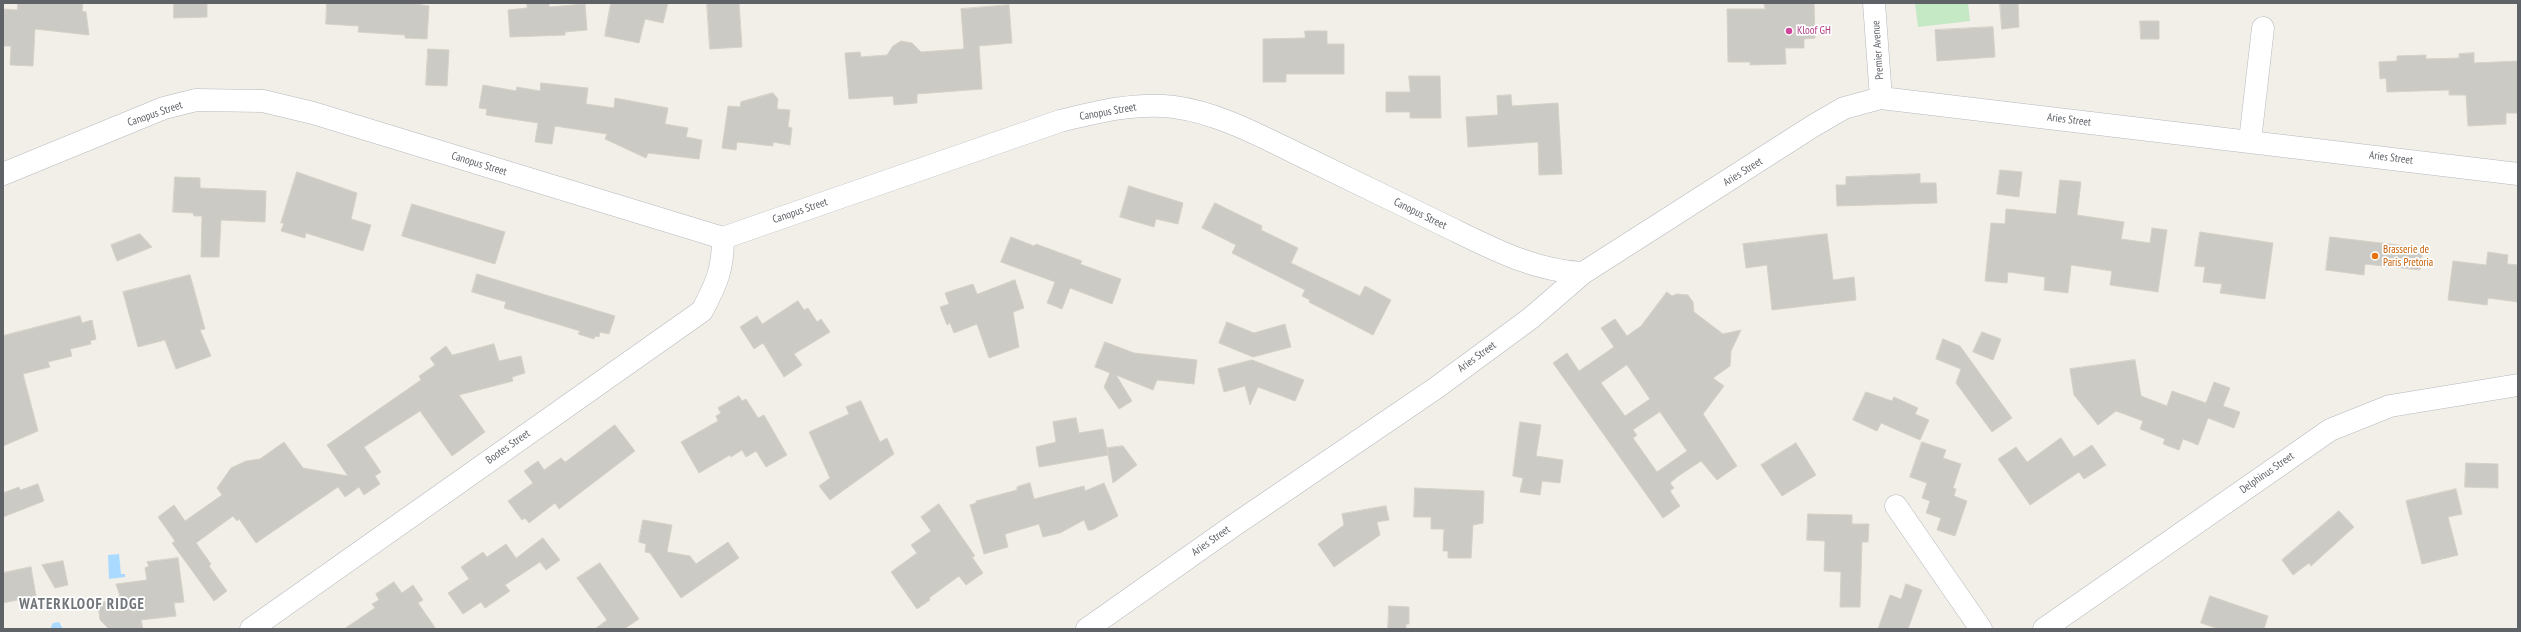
<!DOCTYPE html>
<html>
<head>
<meta charset="utf-8">
<style>
	body { margin:0 }
	#map { position:relative; width:2521px; height:632px; overflow:hidden; background:#f1efe8; font-family:"PT Sans Narrow",sans-serif }
	canvas { display:block }
	.frame { position:absolute; inset:0; border:4px solid #5f6368; pointer-events:none }
</style>
</head>
<body>
<div id="map">
<canvas width="2521" height="632"></canvas>
<div class="frame"></div>
</div>
<script>
const c = document.querySelector('canvas').getContext('2d');
c.lineJoin = 'round';
function paint(path, color) {
  c.fillStyle = color;
  c.fill(path, 'evenodd');
}
function stroke(path, color, width, dash) {
  c.strokeStyle = color;
  c.lineWidth = width;
  c.lineCap = dash ? 'butt' : 'round';
  c.setLineDash(dash || []);
  c.stroke(path);
}
function write(font, color, halo, rows, align = 'center') {
  c.font = font + ' "PT Sans Narrow",sans-serif';
  c.lineWidth = 3.5;
  c.setLineDash([]);
  c.textBaseline = 'middle';
  c.strokeStyle = halo;
  c.fillStyle = color;
  for (const [text, x, y, turn = 0] of rows) {
    c.save();
    c.translate(x, y);
    c.rotate((+turn || 0) * Math.PI / 180);
    c.textAlign = isNaN(turn) ? turn : align;
    if (halo) c.strokeText(text, 0, 0);
    c.fillText(text, 0, 0);
    c.restore();
  }
}
paint(new Path2D(`
	M1915,3h53l2,18 -52,6z`), '#c5e8c5');
paint(new Path2D(`
	M119,554l2,20h4v3l-16,2 -1,-24z
	M59,622l4,7h-13l3,-6z`), '#aadaff');
const building = new Path2D(`
	M18,3h65l-1,8 4,1 3,23 -54,-6 -2,37 -23,-1 1,-19h-8v-37l14,1z
	M174,3h33v14l-33,1z
	M327,3h83l19,3 -2,33 -22,-1v-3l-47,-3 1,-6 -33,-2z
	M527,3h22v4l36,-3 2,26 -22,2v3l-55,2 -2,-27 19,-2z
	M611,3h57l-5,20 -18,-4 -6,24 -34,-7z
	M707,3h32l3,44 -32,2z
	M1764,3h50l1,35 -11,1v9h-19l1,16 -36,1v-3h-22l-1,-53h38z
	M2000,3h18l1,24 -17,2z
	M1009,5l3,38 -33,3 3,43 -65,5v9l-23,2 -1,-9 -44,3 -4,-46 15,-1 1,5 26,-2 6,-9 8,-5 11,2 9,9 43,-3 -3,-40z
	M2140,21h19v18h-18z
	M1993,27l2,30 -58,4 -2,-31z
	M1305,31h22v13h17v30h-58v8h-23v-43l42,-1z
	M428,49l21,1 -2,36 -21,-1z
	M2474,53v10l44,-2v52h-12v11l-38,2 -2,-31h-17v-5l-62,2 -1,-14 -6,1 -1,-17 18,-1v-5l29,-1v4l33,-1v-4z
	M1409,76h31l1,42h-31v-6h-24v-20h24z
	M541,83l47,5 -2,16 28,4 1,-10 53,10 -3,16 23,4 -2,9 16,3 -3,19 -51,-6 -2,5 -41,-19 2,-5 -52,-8 -3,18 -17,-2 3,-19 -52,-8 1,-6 -8,-1 4,-23 33,6 1,-4 23,4z
	M773,93l5,6 -1,10 13,1 -2,17 4,1 -2,17 -17,-3v4l-36,-4 -1,8 -14,-2 6,-42 12,1 1,-5z
	M1511,95l1,11 46,-3 4,71 -23,1 -1,-33 -70,5 -2,-30 32,-2 -1,-19z
	M2000,170l22,2 -3,25 -22,-3z
	M297,172l60,21 -6,26 20,6 -8,26 -57,-18 -1,5 -24,-7 3,-8h-3z
	M1920,174v9h16l1,20 -100,3 -1,-21h10v-8z
	M175,177l25,1v10l66,3 -1,31 -44,-2 -2,37h-18l1,-41h-8l-1,-3 -20,-1z
	M2060,180l21,2 -4,33 47,7 -3,17 29,4 2,-15 15,2 -9,62 -48,-7 2,-14 -41,-6 -3,28 -24,-3 1,-13 -37,-5 -1,11 -22,-2 6,-58 14,1 1,-15 50,5z
	M1129,186l54,17 -5,21 -22,-5 -2,8 -34,-10z
	M1215,203l47,23 -1,4 37,18 -7,15 69,33 5,-10 26,14 -18,35 -64,-33 1,-2 -8,-4 3,-6 -73,-37 4,-8 -34,-17z
	M412,204l93,28 -10,32 -93,-28z
	M2200,232l73,11 -8,56 -45,-6 2,-9 -19,-2 2,-15 -10,-1z
	M140,234l12,13 -35,14 -6,-16z
	M1827,234l6,46 21,-3 2,23 -84,10 -5,-45 -21,3 -3,-24z
	M1011,237l23,9 2,-2 46,17 -2,3 41,15 -9,25 -42,-16 -8,21 -15,-6 8,-21 -54,-20z
	M2330,237l93,11 -3,22 -55,-6 -1,11 -38,-5z
	M2488,252l20,3 -1,9 11,1v37l-30,-4 -1,7 -39,-5 5,-39 33,4z
	M477,274l138,42 -6,18 -9,-2 -1,5 -4,-1 -1,3 -16,-5 2,-3 -76,-23 2,-6 -34,-10z
	M190,275l15,54 -5,1 11,26 -35,13 -11,-29 -27,7 -15,-55z
	M1015,280l9,28 -11,4 6,35 -30,11 -12,-34 -23,9 -4,-10 -3,2 -7,-18 9,-3 -4,-11 28,-9 4,10z
	M1667,292l5,4 5,-2 11,1 5,7 1,10 29,22 18,-4 -10,21 -1,15 -17,12 11,8 -21,28 34,52 -20,14 -16,-19 -24,16 -7,6 4,5 -4,3 10,15 -17,12 -110,-155 14,-10 12,18 35,-24 -13,-19 14,-9 12,17 14,-10zM1627,365l23,34 -25,17 -24,-33zM1660,412l27,39 -30,21 -24,-34 4,-3 -4,-5z
	M798,301l6,9 4,-2 9,14 4,-3 9,13 -36,22 8,11 -18,12 -21,-34 -9,6 -14,-22 17,-11 5,8z
	M80,316l2,7 10,-3 4,19 -6,2 1,3 -21,5 2,7 -24,6 2,5 -27,7 15,57 -35,15v-110z
	M1227,322l27,11 31,-9 6,23 -38,10 -34,-14z
	M1982,332l19,7 -8,21 -20,-8z
	M1943,339l17,7 52,72 -20,14 -36,-49 5,-14 -25,-10z
	M1105,342l29,11 63,7 -3,24 -37,-4 -4,10 -37,-15 16,26 -13,8 -15,-22 6,-14 -15,-6z
	M494,344l5,17 22,-5 4,17 -13,4 1,4 -54,14 26,37 -33,24 -32,-45 -56,36 17,25 -6,4 5,8 -16,11 -5,-8 -14,10 -7,-10 -82,56 -17,-24 -2,2 -4,-5 -37,27 15,21 -2,2 18,25 -13,10 -42,-58 3,-2 -17,-24 16,-12 11,16 37,-26 -5,-7 14,-20 15,-7 14,-2 24,-17 19,26 45,8 -21,-31 94,-65 -2,-4 16,-11 -5,-7 16,-12 6,9z
	M1252,360l52,20 -9,21 -37,-14 -8,18 -5,-19 -21,6 -6,-23z
	M2135,360l6,36 26,10 5,-15 34,12 8,-21 16,6 -7,18 17,6 -6,16 -26,-10 -10,27 -15,-6 -4,11 -16,-6 2,-5 -25,-10 3,-8 -27,-10 -18,14 -24,-30 -4,-26z
	M1866,392l26,9 2,-4 24,11 -3,6 14,6 -9,20 -39,-17 -4,8 -24,-11z
	M739,396l3,5 4,-2 12,19 6,-3 23,40 -21,12 -10,-16 -10,6 -4,-7 -11,7 -1,-2 -31,18 -18,-31 37,-21 -2,-5 5,-3 -3,-5z
	M861,401l19,41 7,-4 7,16 -64,46 -11,-14 11,-8 -21,-46 40,-18 -3,-7z
	M1076,418l3,15 24,-4 5,26 -69,12 -3,-20 20,-5 -3,-20z
	M1520,422l21,3 -5,31 27,4 -3,23 -18,-2 -2,14 -20,-3 3,-14 -10,-2z
	M615,425l20,26 -76,58 -4,-6 -26,20 -4,-5 -3,2 -14,-19 25,-18 -9,-12 14,-10 6,9 17,-12 4,4z
	M2061,438l13,19 18,-12 14,20 -22,14 -5,-7 -49,33 -32,-46 18,-12 11,15z
	M1922,442l24,8 -3,8 18,6 -8,24 3,1 -2,7 13,5 -12,35 -18,-6 4,-12 -15,-5 4,-12 -8,-3 5,-15 -17,-6z
	M1796,443l20,32 -34,21 -21,-31z
	M1123,446l14,19 -24,18 -6,-35z
	M2466,463l32,1v24l-33,-1z
	M1030,483l4,16 50,-13 1,5 19,-8 14,33 -26,14h-4l-4,-10 -24,13 -17,4 -4,-13 -34,10 3,13 -24,7 -14,-49 6,-2v-2l41,-11v-3z
	M38,484l6,17 -41,16v-24l16,-6 1,3z
	M1415,488l69,3 -1,32 -10,2 -2,33h-23v-7h-5l1,-22h-13v-12h-17z
	M2456,489l6,25 -14,3 10,38 -36,9 -16,-63z
	M939,504l36,52 -3,1 11,16 -17,12 -7,-9 -30,22 1,2 -13,9 -26,-37 26,-19 -6,-8 20,-14 -10,-14z
	M1386,506l3,14 -12,2 3,13 -46,32 -16,-23 26,-19 -2,-11z
	M2339,511l15,16 -43,39 -2,-3 -16,12 -11,-15z
	M1808,514l44,1v9h17l-1,18h-6l-2,65h-20l1,-35 -17,-1 1,-30 -18,-1z
	M643,520l29,5 -5,27 23,4 6,8 32,-22 11,16 -58,40 -31,-45 -5,-1 1,-8 -7,-2z
	M543,538l17,22 -14,10 -6,-8 -35,23 5,6 -25,17 -4,-6 -18,12 -15,-21 21,-14 -8,-12 22,-15 4,5 19,-13 10,14z
	M178,558l6,44 -10,1 2,13 -35,4 2,9h-34l-9,-9 -2,-16 22,-8 -4,-12 31,-4 -2,-12 4,-2 -2,-4z
	M63,561l5,24 -13,3 -13,-23z
	M600,563l39,56 -15,10h-29l12,-9 -30,-42z
	M31,567l5,29 -33,7v-30z
	M394,582l8,11 11,-8 10,15 -5,3 18,26h-92l31,-21 -3,-4 7,-4 -3,-6z
	M1906,584l16,6 -14,39h-30l12,-34 11,4z
	M2210,596l58,20 -4,13h-45l-18,-6z
	M1389,606l20,1v17h-3v5h-18z`);
paint(building, '#cccac5');
stroke(building, '#d6d1c6', 1);
const minor = new Path2D(`
	M1874,3l7,95
	M2250,141l13,-113
	M3,174l161,-66 32,-8 67,1 50,12 410,125 337,-117c37,-9 76,-19 114,-14 46,6 90,31 132,51 48,23 96,47 144,70 43,21 85,43 133,45
	M1896,506l85,123
	M251,629l451,-318c15,-28 21,-42 21,-73
	M1087,629l146,-103 203,-138 95,-70 52,-45 230,-147 31,-18 37,-10 637,76
	M2044,629l286,-199 60,-24 128,-21`);
stroke(minor, '#b5b8bc', 23);
stroke(minor, '#fff', 22);
for (const [x, y, r, color] of [
	[1789,31,4,"#d1479c"],
	[2375,256,4,"#e8710a"]
]) {
  const dot = new Path2D();
  dot.arc(x, y, r, 0, 2 * Math.PI);
  c.fillStyle = color;
  c.fill(dot);
  stroke(dot, '#fff', 1.5);
}
write('11px', '#b23c85', '#fff', [
	["Kloof GH",1797,31]
], 'left');
write('11px', '#5f6368', '#fff', [
	["Premier Avenue",1878,50,-94],
	["Canopus Street",1108,112,-10],
	["Canopus Street",155,114,-19],
	["Aries Street",2069,120,7],
	["Aries Street",2391,158,7],
	["Canopus Street",479,164,17],
	["Aries Street",1743,172,-32],
	["Canopus Street",800,211,-19],
	["Canopus Street",1420,214,26],
	["Aries Street",1477,357,-36],
	["Bootes Street",508,447,-35],
	["Delphinus Street",2267,473,-35],
	["Aries Street",1211,541,-35]
]);
write('11px', '#c56008', '#fff', [
	["Brasserie de",2383,250],
	["Paris Pretoria",2383,263]
], 'left');
c.letterSpacing = '1px';
write('bold 15px', '#70757a', '#fff', [
	["WATERKLOOF RIDGE",82,605]
]);
c.letterSpacing = '0px';
</script>
</body>
</html>
